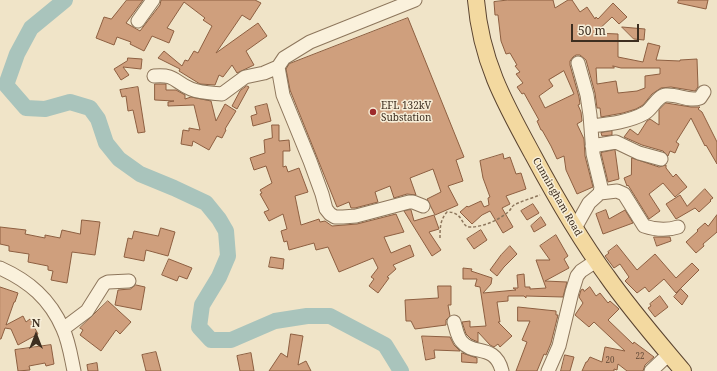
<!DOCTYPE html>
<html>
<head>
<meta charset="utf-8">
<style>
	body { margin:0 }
	#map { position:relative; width:717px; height:371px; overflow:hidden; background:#f0e4c8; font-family:"Noto Serif",serif }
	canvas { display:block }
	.north { position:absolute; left:16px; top:315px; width:40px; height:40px; -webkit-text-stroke:3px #f7eed8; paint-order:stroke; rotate:0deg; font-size:11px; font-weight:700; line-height:16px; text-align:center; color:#3d2e20 }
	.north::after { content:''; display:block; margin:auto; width:14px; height:18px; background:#3d2e20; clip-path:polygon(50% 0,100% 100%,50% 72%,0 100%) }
	.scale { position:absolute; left:571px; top:24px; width:68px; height:18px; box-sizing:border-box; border:2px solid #3d2e20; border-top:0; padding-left:5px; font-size:12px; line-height:14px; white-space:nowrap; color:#3d2e20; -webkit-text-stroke:3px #f7eed8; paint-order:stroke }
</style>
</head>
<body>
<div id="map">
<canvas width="717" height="371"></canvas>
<div class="north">N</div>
<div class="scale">50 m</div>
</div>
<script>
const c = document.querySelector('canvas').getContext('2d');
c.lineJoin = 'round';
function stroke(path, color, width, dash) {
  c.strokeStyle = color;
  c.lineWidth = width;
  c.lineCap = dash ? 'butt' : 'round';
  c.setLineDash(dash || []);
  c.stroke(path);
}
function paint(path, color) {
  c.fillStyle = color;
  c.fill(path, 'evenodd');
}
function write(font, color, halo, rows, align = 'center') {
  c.font = font + ' "Noto Serif",serif';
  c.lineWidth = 3;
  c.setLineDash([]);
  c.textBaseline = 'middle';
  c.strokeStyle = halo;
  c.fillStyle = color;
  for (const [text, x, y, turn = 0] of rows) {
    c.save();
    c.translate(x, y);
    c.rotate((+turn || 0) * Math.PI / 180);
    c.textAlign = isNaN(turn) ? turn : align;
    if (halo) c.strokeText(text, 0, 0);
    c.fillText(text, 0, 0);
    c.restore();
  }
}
stroke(new Path2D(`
	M65,0l-34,28 -14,26 -11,31 20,23 19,1 25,-7 20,6 8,11 8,24 13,16 21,15 34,14 32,15 13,16 7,12 2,25 -9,21 -17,28 -3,22 12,13h20l44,-19 32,-5h23l55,29 16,26`), '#a9c4bc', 16);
const building = new Path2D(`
	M127,0h16l-17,23 14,8 20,-26 1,-5h94l6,3 -11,17 -8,-5 -26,38 42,-30 9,13 -21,15 8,14 -17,8 -5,-8 -9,12 -4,-2 -4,10 -15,-1 -21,-13 1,-2 -22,-11 6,-7 18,15 3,-6 3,1 6,-10 4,2 14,-27 -9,-6 2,-2 -21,-16 -17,26 7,3 -5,12 -17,-7 -8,15 -14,-7 1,-2 -14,-5 -3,8 -18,-7 8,-21 7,2z
	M508,0h45l2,8 13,-8h4l8,12 7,-5 8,12 1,-2 2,2 15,-16 14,14 -8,7 -7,-7 -17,16 23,1v23l25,5 5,-19 12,3 -4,14 24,1v-1l17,-1 1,28 -3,4 -24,-4 -10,1 -9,6 -9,11 -7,4 -13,4 -22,4 -1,-9h-3l-2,-15 -9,-33 -6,-5h-4l-3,2 -3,4v4l9,32 1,7 -2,1 3,7 1,9 -5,3 7,15 1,17 8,31 -16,7 -11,-24 -2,-14 -7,3 -6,-13 -9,-16h-1l-4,-9 2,-1 -15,-27 -2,1 -5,-7 6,-4 -7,-9 4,-2 -5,-6 2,-1 -7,-12 -4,1 -5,-13 -3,-26h-3l-1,-13zM613,66l8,2h39v6l-15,2v12l-8,3 -19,2 -2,-12 -19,3 -1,-16h18zM564,71l10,23 -29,14 -6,-12 14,-10 -4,-6z
	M679,0h29l-2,9 -28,-6z
	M408,18l56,139 -8,3 7,21 -15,5 10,19 -23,10 -8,-16 14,-7 -8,-23 -23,9 6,17 -9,-1 -13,4 -4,-12 -15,6 3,10 -23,6h-4l-2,-6 -12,5 -47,-117 -4,-21 3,-5z
	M622,27l23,2 -1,11 -10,-1z
	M128,58l14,1 -1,10 -18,-2 6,8 -8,5 -7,-11 13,-8z
	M155,84h11v6h10l9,5v4l6,-2 20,4 5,20 9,-17 11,7 -11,18 1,1 -4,8 -5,-2 -8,14 -16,-9 -1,5 -11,-2 2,-14 6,1v-3l11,2 -6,-25 -26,1v-4l6,-1 -19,-1z
	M247,86l2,1 -12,22 -5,-3 8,-15z
	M138,87l7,45 -7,1 -5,-23 -5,1 -2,-15 -4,1 -2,-7z
	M666,103l25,4h9l-2,2 4,3 15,30v22l-11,-19 -1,1 -14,-28 -15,24 3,2 -4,9 -5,-2 -2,5 -5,-5 -21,-6 -18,-8 6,-8 8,6 9,-14 3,-2 9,6v-15z
	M267,104l4,17 -18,5 -2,-10 6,-2 -2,-7z
	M272,125h7v16l10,-1 1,11h-7v16l3,-1 2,6 11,-4 9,24 -13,4 6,29 18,-6 1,3 5,-1 7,5 25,-2 39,-10 8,18 -20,5 7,16 19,-8 4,11 -21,9 3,4 -9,8 2,1 -11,15 -9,-7 5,-7 -3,-2 7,-9 -5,-10 -34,14 -11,-25 -12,3 -2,-7 -25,7 -2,-9 -3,1 -3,-11 6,-2 -4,-15 -14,7 -5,-9 5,-2 -9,-16 2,-1 -2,-3 12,-7 -6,-17 -12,4 -4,-12 15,-5 -1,-13 8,-2z
	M612,131v4l-10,1 -1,-3z
	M615,150l4,29 -11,3 -7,-29z
	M503,154l1,5 6,-2 6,17 5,-1 5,16 -20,7 4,8 -8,4 11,19 -10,6 -13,-22 -8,4 -10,9 -12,-12 7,-6 1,1 13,-6 3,6 5,-2 -1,-7 2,-1 -7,-19 -3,-17z
	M632,158l27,9 7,-2v3l7,9 3,-3 11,13 -12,10 -12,-14 -14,11 11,17 -11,8 -21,-34 -1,1 -3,-8 7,-3z
	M705,189l8,9 -3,2 1,1 -12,11 -4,-4 -19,11 -10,-15 14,-9 7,11z
	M533,204l6,9 -12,7 -6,-9z
	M411,210l3,11 20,-6 5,14 -10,3 12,18 -9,6 -28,-45z
	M606,210l3,9 16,-9 8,13 -30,11 -7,-20z
	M717,215v17l-14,12 1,2 -8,7 -10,-11 12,-11 -1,-1 8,-7 3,3z
	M541,217l5,8 -12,7 -3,-6z
	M82,220l18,2 -5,33 -23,-3 -5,31 -16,-3 2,-9 -5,-1v-4l-20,-4 1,-8 -20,-3v-5l-9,-2v-17l26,3 -1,4 20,4v-3l15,3 2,-8 18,4z
	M161,228l14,4 -7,24 -22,-6 -2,11 -20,-4 4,-19 4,1 2,-8 24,5z
	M481,230l6,10 -13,9 -7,-10z
	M556,235l12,21 -4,3 5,9 -24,13 22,1 -4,15 -37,-1v2l-2,-2h-16v5l-11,1 3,20h-2l14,14 -12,11 -2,-3 -4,3 -4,-2 -12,-13v10l-7,-3 -5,-5 -4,-12 8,-1v6l16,-1 -6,-39 -5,-1 2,-7h-14v-11l9,1 -1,2 21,7 -1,6 -8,9 33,-3 -3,-2h5l-1,-13 7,-1 1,13h5v2l16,-1 -10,-28h14l-10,-14z
	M654,237h16l1,4 -14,5z
	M617,245l20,25 18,-16 21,24 16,-15 7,7 -23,23 -12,-14 -15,13 -4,-5 -8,6 -12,-12 4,-4 -9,-13 -6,4 -9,-12 4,-3 -1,-1z
	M510,246l7,8 -13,13 -7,9 -7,-6 11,-15z
	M271,257l13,2 -1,10 -14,-2z
	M169,259l23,9 -5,11 -8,-3 -2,5 -15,-6z
	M136,285l9,2 -4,23 -26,-5 3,-15 12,-1z
	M438,286h13v19h-3l2,11 -4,4v5l-31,4 -4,-8h-5l-1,-21 33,-2z
	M0,287l18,6 -3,9h-1l-8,23 17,-9 3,6 4,-3 8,15 -20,11 -7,-16 -6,-1 -4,11h-1z
	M590,287l6,9 4,-3 8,10 2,-2 9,8 -11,11 25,24 1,-2 20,15 -9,8 -2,6h-16l-9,-7 -1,6 -3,-1v2h-32l4,-9h1l3,-5 12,5 3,-15 20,4 -31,-29 -5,5 -14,-12 8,-12 -4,-6 2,-7 2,-1 1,2z
	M681,289l7,7 -6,9 -8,-8z
	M660,296l8,11 -13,10 -7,-9 3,-2 -1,-2z
	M108,301l23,21 -11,12 -4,-4 -15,21 -21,-16 3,-5 -3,-2z
	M518,307l38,4v4h2l-7,28 -5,12 -2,-1 -7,17h-21l11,-29 -5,-2 8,-19h-12z
	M291,334l12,2 -5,29 8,-4 5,10h-42l12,-18 6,4z
	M422,336l28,1 4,8 6,6 -26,-1 1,8 -9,2z
	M51,345l3,19 -8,2 -1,-3 -16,3 1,4 -12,1 -3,-21z
	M156,352l5,19h-15l-4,-16z
	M251,353l3,18h-14l-3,-15z
	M462,353l15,5v5l-15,-1z
	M565,355l9,2 -4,14h-9z
	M97,363l1,8h-10l-1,-6z`);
paint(building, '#cf9f7d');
stroke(building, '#8d5f41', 1);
const minor = new Path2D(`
	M415,0l-105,42 -26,16 -6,9 5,28 27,66 12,33 4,15 4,5 5,3h8l13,-1 53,-14h4l10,4
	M138,21l15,-21
	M154,76c22,-2 20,6 37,13 10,4 21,4 31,5l23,-17 19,-4 14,-6
	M591,126c17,-2 38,-4 54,-13 8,-5 12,-17 21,-18 12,-1 23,7 34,3l4,-6
	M592,146l24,-4 23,11 22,6
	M600,193l17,-2 7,3 20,32c12,4 22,5 34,1
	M575,228l14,-25 11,-10 1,-6 -8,-33 -3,-39 -3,-20 -9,-32
	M0,268c29,13 50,31 63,61 6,13 8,28 11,42
	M454,322c2,6 3,15 8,20 11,14 33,1 40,29
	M63,329l24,-18 17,-27 4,-2 21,-1
	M548,371l11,-25 13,-54 5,-16 4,-5 15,-10
	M651,371l18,-17`);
const major = new Path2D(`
	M476,0c5,61 28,102 57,155 22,41 46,83 74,121 23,33 50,64 76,95`);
stroke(minor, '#8d765c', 15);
stroke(major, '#5b4430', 18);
stroke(new Path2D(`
	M440,238c0,-10 0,-18 7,-26 18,0 13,16 24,15 12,0 28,-7 37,-15 3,-2 3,-5 6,-7 8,-4 18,-7 26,-10`), '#8d765c', 1.5, [3, 2]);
stroke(minor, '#faf1dc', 13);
stroke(major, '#f3d9a0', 16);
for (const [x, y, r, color] of [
	[373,112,4,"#9e2a2b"]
]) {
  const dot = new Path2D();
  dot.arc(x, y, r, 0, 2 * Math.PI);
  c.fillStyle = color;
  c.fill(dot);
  stroke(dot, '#f7eed8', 1.5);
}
write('8px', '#624a37', null, [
	["22",640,357],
	["20",610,361]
]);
write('10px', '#3d2e20', '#f7eed8', [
	["EFL 132kV",381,106],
	["Substation",381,118]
], 'left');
write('10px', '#3d2e20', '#f7eed8', [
	["Cunningham Road",557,197,60]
]);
</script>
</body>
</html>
